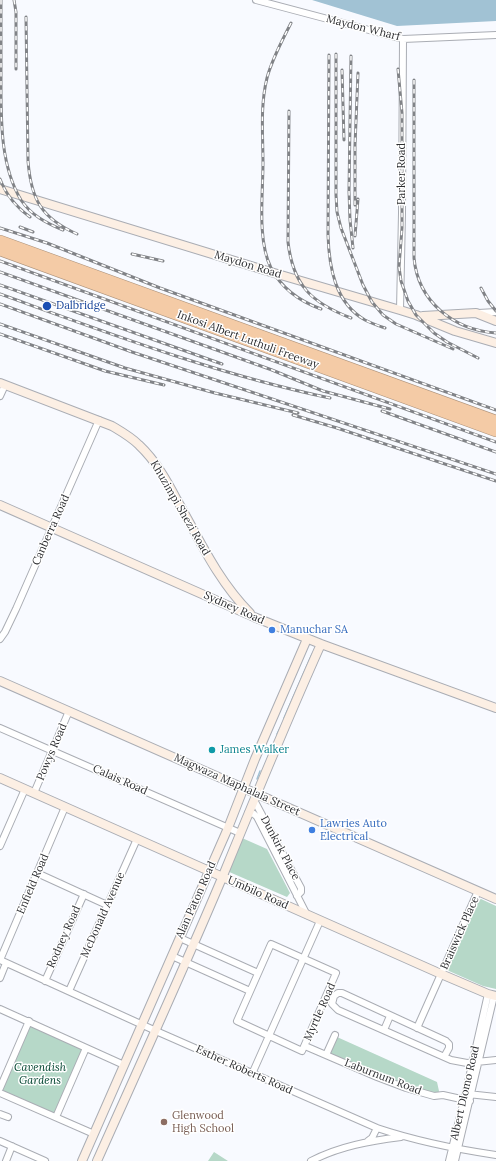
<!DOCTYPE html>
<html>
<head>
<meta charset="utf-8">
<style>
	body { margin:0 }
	canvas { display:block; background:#f8faff }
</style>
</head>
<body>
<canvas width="496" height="1161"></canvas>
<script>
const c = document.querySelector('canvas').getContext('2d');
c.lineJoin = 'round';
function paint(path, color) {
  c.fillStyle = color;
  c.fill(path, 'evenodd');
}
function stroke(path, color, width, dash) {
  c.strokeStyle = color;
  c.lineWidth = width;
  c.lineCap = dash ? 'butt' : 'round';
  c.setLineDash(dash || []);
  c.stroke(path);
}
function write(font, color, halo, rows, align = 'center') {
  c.font = font + ' Lora,serif';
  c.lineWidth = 3;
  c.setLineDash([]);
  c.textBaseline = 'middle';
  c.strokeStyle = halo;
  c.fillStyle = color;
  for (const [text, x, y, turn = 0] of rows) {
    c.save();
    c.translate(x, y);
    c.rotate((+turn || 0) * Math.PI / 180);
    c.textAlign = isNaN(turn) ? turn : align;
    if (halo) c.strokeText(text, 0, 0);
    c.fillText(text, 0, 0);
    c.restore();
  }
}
paint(new Path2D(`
	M242,838l25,11 23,44 -3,4 -60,-26z
	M481,899l15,7v83l-13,-3 -34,-15 -2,-2 31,-68z
	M29,1025l54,23 -29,66 -53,-23z
	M337,1037l100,45 2,9 -1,3 -31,-8 -78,-31z
	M214,1152l14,9h-20z`), '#b6d8c8');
paint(new Path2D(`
	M312,0h184v21l-99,5z`), '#a1c2d4');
stroke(new Path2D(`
	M284,718l28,-64
	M277,734l3,-6
	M257,779l3,-8`), '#a1c2d4', 1.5);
const street = new Path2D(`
	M256,0l147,39 93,-4
	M400,310l2,-97 1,-174
	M478,313l18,-1
	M0,396l5,-11
	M0,639l5,-7 11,-23 83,-189
	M0,728l240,105
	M34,793l35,-82
	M254,800l47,88v4l-4,4
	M248,813l6,1 3,3 50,98
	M0,846l25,-57
	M37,873l70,32
	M180,938l78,35
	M271,944l65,29 -34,78 -65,-30z
	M172,956l78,35
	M0,960l156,71 221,97c39,13 78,21 119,27
	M0,960l65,-153
	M0,978l6,-15
	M45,981l39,-87
	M69,991l68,-152
	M0,1009l124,56
	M417,1028l61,-137
	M384,1030l6,-14
	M305,1046l72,31 29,11 28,8 9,-1 27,6
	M326,1055l9,-20
	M444,1057l5,-9v-4l-3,-3 -104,-48h-4l-4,3 -2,8 6,6 113,50 16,3 29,-3
	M252,1074l68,-153
	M0,1088l29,-67
	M0,1093l94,41
	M468,1094l28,3
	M0,1114l8,3
	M56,1117l30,-69
	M0,1141l45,20
	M368,1141l4,-3 5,-10
	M6,1161l6,-15
	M311,1161c29,-15 59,-20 90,-24
	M449,1161l15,-61 24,-106
	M455,1161l39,-165`);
const secondary = new Path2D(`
	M0,189l274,84 126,37 16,5 39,16 41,12
	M423,316l53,-3 20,8
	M0,383l112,43c10,6 19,11 27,19 17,16 28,36 38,55 22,39 41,81 73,113
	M0,505l254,112 67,27 175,64
	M0,681l496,218
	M0,778l441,196 47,20 8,2
	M82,1161l146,-333 27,-69 52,-120
	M97,1161c42,-94 85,-188 125,-283 32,-78 64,-156 99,-234`);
const highway = new Path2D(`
	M0,241l496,180
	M0,250l496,181`);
stroke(street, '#aaadb4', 8);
stroke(secondary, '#aaadb4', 10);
stroke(highway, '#ae947d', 12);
stroke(street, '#fff', 6);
stroke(secondary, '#fcefe4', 8);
stroke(highway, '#f4cba6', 11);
const rail = new Path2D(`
	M1,0c0,26 0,53 0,79 0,40 -1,86 20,121 10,15 25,23 42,30
	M14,0l2,12v57
	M26,17l2,144c3,38 13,57 49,73
	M291,23c-9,18 -19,36 -24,55 -7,28 -4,57 -4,85 0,31 -6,77 8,105 11,21 28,33 50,41
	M336,54v141l1,17 4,16 22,57 9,17 11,13 13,9 57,25
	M329,55l-1,180c1,32 7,68 37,85 6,3 14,6 20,8
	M351,56l-2,135 1,29 3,28
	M398,69l4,44v115l-3,39 2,14 7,20 8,14 18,18 13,9 31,16
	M342,70l2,70
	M414,80v178c4,44 40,72 82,75
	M289,111l-1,131c5,44 24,61 63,76
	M0,179c6,16 16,28 30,38
	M355,205v-60l3,-72
	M20,227l13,5
	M0,228l47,15 113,45 336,122
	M355,236l3,-37
	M132,254l31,7
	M0,261l496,181
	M0,272l272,98 51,21 67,18
	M0,285l222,79
	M481,288l7,13 8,10
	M0,294c108,39 216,80 330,104
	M0,304l132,48 364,122
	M0,324l125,44 90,25 83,20
	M0,334l105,37 59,14
	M382,411l114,41
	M293,415l44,13 159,53`);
stroke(rail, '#818387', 3);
stroke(rail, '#fff', 1.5, [4.5]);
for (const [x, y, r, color] of [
	[47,306,5,"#1a4fb4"],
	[272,630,4,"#3f7fe0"],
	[212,750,4,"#0f9aa8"],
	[312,830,4,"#3f7fe0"],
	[164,1122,4,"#8d6e63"]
]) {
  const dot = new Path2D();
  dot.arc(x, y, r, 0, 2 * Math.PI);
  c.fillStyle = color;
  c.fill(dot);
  stroke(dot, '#fff', 1.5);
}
write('11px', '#2d2e31', '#fff', [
	["Maydon Wharf",363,28,14],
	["Parker Road",402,174,-90],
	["Maydon Road",248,265,17],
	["Inkosi Albert Luthuli Freeway",248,340,20],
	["Khuzimpi Shezi Road",180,508,60],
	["Canberra Road",51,530,-66],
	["Sydney Road",234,608,24],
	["Powys Road",52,752,-67],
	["Calais Road",120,780,24],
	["Magwaza Maphalala Street",237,785,24],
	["Dunkirk Place",280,848,62],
	["Enfield Road",33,884,-67],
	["Umbilo Road",258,893,24],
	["Alan Paton Road",196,900,-66],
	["McDonald Avenue",103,915,-66],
	["Braiswick Place",460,933,-66],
	["Rodney Road",64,937,-66],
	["Myrtle Road",320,1012,-66],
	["Esther Roberts Road",244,1070,24],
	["Laburnum Road",383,1077,21],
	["Albert Dlomo Road",465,1093,-77]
]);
write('11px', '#164399', '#fff', [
	["Dalbridge",56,306]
], 'left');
write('11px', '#366cbe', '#fff', [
	["Manuchar SA",280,630],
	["Lawries Auto",320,824],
	["Electrical",320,837]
], 'left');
write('11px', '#0d838f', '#fff', [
	["James Walker",220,750]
], 'left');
write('italic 11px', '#00442f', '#fff', [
	["Cavendish",40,1068],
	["Gardens",40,1081]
]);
write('11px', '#785e54', '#fff', [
	["Glenwood",172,1116],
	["High School",172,1129]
], 'left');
</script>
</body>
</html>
